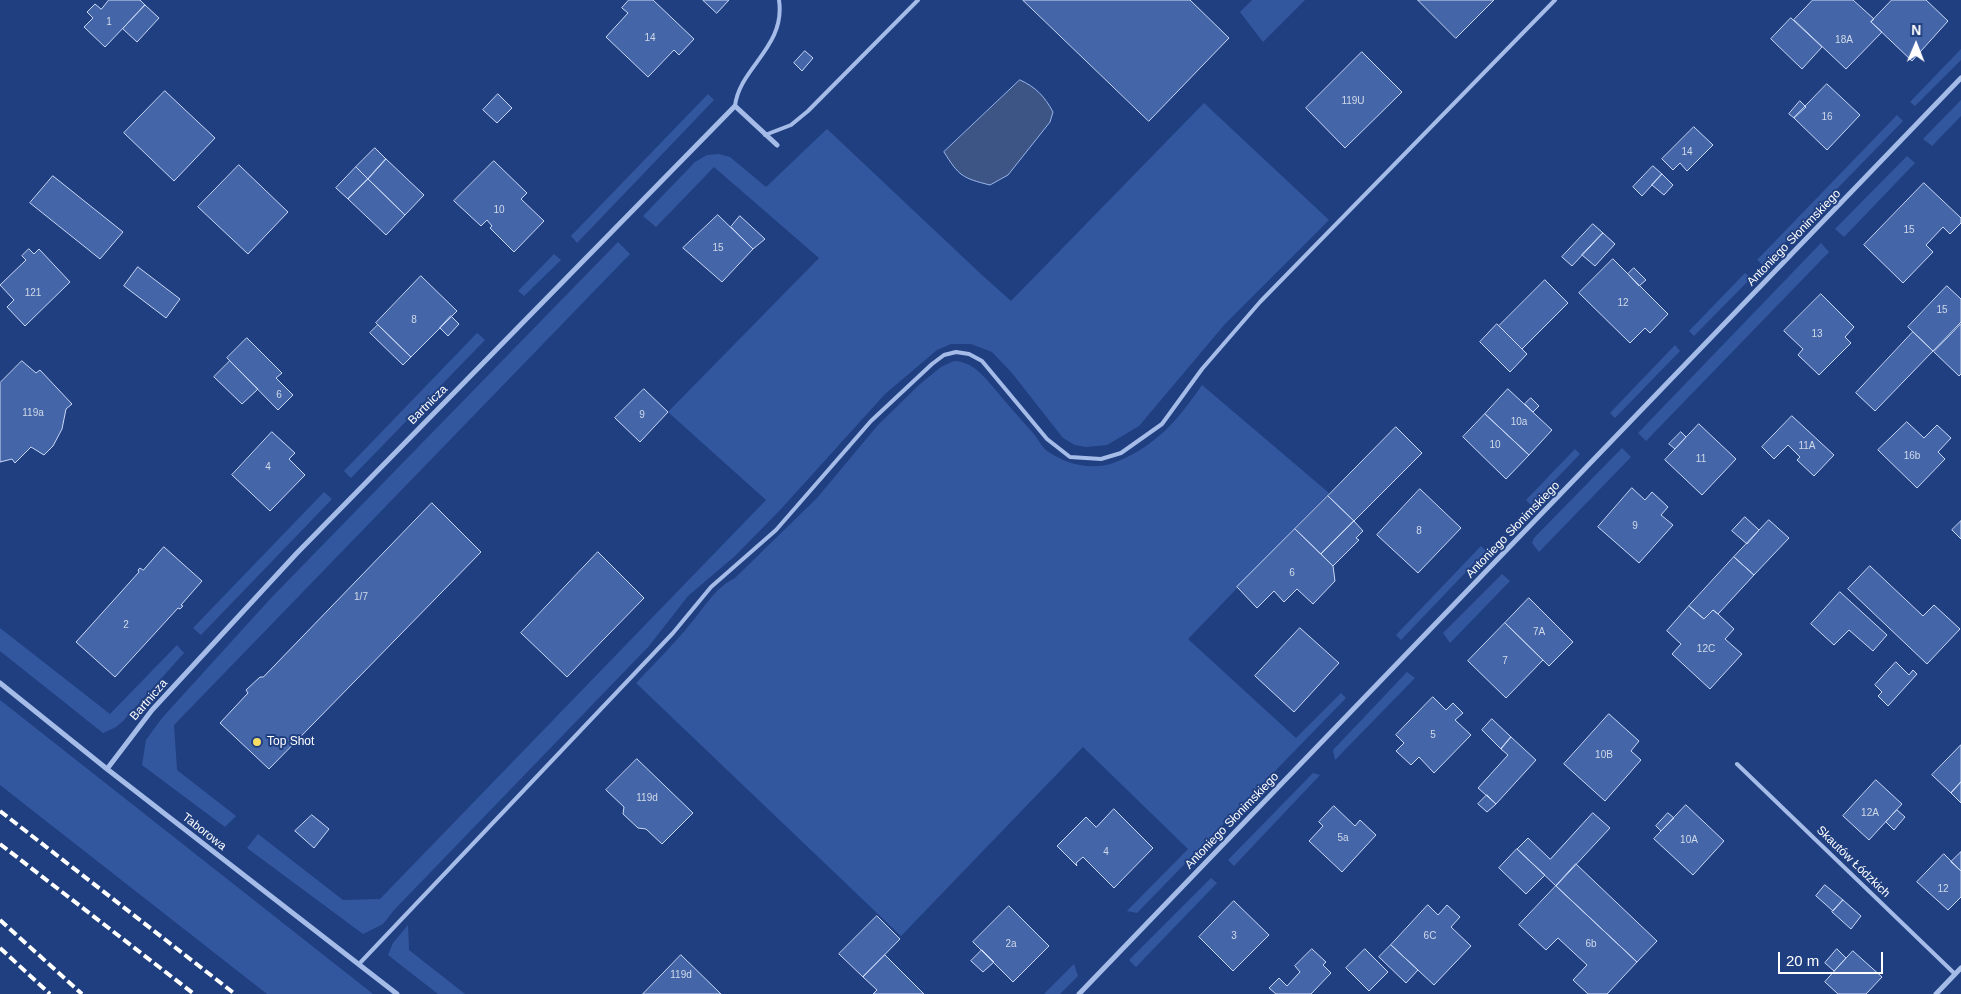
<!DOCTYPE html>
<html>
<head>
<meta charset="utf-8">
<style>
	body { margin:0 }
	#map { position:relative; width:1961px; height:994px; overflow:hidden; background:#203f80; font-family:Arial,sans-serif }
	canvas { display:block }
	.north { position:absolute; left:1891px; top:20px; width:50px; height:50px; -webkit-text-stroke:4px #203f80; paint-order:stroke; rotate:1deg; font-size:14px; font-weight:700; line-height:20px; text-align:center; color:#fff }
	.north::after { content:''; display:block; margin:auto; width:18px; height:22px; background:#fff; clip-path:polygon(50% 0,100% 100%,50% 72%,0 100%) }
	.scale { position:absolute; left:1778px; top:952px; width:105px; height:22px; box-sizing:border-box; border:2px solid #fff; border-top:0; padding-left:6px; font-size:15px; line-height:18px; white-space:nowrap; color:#fff; -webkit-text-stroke:4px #203f80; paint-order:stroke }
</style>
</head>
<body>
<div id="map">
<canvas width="1961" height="994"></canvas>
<div class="north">N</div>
<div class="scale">20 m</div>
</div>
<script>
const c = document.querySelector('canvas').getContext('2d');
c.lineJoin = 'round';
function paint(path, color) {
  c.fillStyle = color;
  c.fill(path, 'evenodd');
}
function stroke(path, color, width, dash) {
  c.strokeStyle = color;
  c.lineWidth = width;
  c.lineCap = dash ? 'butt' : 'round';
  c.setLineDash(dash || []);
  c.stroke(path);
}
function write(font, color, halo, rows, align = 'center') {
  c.font = font + ' Arial,sans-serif';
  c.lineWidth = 4;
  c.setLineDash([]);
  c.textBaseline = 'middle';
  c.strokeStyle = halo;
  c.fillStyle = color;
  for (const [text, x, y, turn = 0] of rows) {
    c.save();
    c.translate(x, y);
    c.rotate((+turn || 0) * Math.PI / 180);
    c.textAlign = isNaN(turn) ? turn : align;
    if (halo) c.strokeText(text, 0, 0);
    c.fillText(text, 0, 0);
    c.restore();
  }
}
paint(new Path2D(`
	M1252,0h53l-42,42 -23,-30z
	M1961,49v11l-46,46 -5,-4z
	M708,94l6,6 -137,143 -6,-7z
	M1961,100v16l-29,30 -9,-7z
	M1204,103l125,117 -104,104 -86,102 -32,19 -21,2 -11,-2 -12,-7 -51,-65 -20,-21 -21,-8h-20l-14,6 -52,44 -104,115 -46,47 -47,40 -39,50 -255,264 -11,14 -20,10 -116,-86 11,-14 85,66 37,-1 386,-399 -98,-88 151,-154 -105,-91 -58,60 -13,-11 52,-54 12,-7 12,-1 11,3 36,30 61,-58 156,147 28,25z
	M1897,115l6,6 -140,144 -6,-5z
	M1907,156l8,7 -71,74 -9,-8z
	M618,242l12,12 -456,471 3,45 59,46 -11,11 -83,-62 4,-25 16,-22 110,-121z
	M1821,243l8,9 -183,189 -8,-8z
	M554,254l7,6 -37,36 -6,-5z
	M1745,273l6,5 -57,58 -5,-5z
	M477,333l8,7 -134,138 -7,-7z
	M1675,345l5,6 -65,67 -5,-5z
	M954,361c18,1 28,13 39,26 13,16 27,31 40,46 5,6 9,14 14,18 20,14 46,20 69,11 40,-16 62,-42 86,-77l127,108 -141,146 108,99 45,-45 5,5 -209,215 -10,-2 61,-62 -105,-102 -182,189 -265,-253c17,-18 35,-36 51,-55 16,-18 26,-39 48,-50l82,-80 61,-73 42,-41 21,-17z
	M1622,448l9,9 -92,95 -7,-9 2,-5z
	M1575,449l5,5 -49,51 -5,-5z
	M324,492l8,7 -131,136 -8,-7z
	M1481,546l5,5 -85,89 -5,-5z
	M1502,574l8,7 -60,62 -7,-10z
	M0,628l110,86 67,-69 7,8 -61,68 -7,6 -13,6 -103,-82z
	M1407,672l8,6 -80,82 -2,-10z
	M0,700l373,294h-106l-267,-209z
	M1313,773l7,2 -86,91 -6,-6z
	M1211,878l6,5 -81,84 -7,-7z
	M408,925l1,25 56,44h-27l-50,-39 5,-12z
	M1074,964l4,12 -18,18h-16z`), '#33579f');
const water = new Path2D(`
	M1020,80c16,7 25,17 33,32l-3,10 -42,53 -18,10c-28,-7 -31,-9 -46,-33z`);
paint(water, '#3d5585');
stroke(water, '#99b5e9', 1);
const building = new Path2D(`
	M109,0h31l5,5 -40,42 -21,-20 9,-9 -6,-6 8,-8 6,5z
	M629,0h24l41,39 -15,16 -5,-5 -26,27 -42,-40 22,-24 -6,-5z
	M703,0h26l-12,13z
	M1023,0h167l39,38 -80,83z
	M1418,0h76l-38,38z
	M1813,0h40l21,19 -3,3 11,10 -36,37 -52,-49z
	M1892,0h34l22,21 -36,40 -41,-39z
	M145,5l14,13 -22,24 -14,-13z
	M1791,18l31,29 -20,22 -31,-30z
	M805,51l8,7 -11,13 -8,-8z
	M1362,52l40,40 -57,56 -39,-40z
	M1827,84l33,31 -33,35 -33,-32z
	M165,91l50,47 -41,43 -50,-48z
	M498,94l14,14 -15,15 -14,-13z
	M1800,101l6,6 -12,11 -5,-4z
	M1694,127l19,18 -26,26 -7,-8 -7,7 -11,-11z
	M375,148l11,11 -18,20 -12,-12z
	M386,159l38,36 -19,20 -37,-36z
	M494,161l33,32 -6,6 23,22 -30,31 -24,-24 2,-2 -5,-6 -6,6 -27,-25z
	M239,165l49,47 -40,42 -50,-47z
	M1653,166l9,8 -20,22 -9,-9z
	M356,167l12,12 -20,20 -12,-11z
	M1662,174l11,11 -9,10 -12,-10z
	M53,176l70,56 -23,27 -70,-56z
	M368,179l37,36 -19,20 -38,-36z
	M1924,183l37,35v5l-11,11 -7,-7 -17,18 7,7 -30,31 -39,-38z
	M718,215l35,34 -31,33 -39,-34z
	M740,216l25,23 -12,10 -22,-22z
	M1593,224l10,9 -31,33 -10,-9z
	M1603,233l12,11 -20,22 -13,-11z
	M29,249l5,5 5,-5 31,33 -45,44 -18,-19 7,-7 -14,-15 26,-25 -4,-4z
	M1613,259l55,55 -18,19 -5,-5 -15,15 -51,-50z
	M138,267l42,32 -14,19 -42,-32z
	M1634,268l12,12 -7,6 -11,-12z
	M421,276l36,35 -46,46 -35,-34z
	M1545,280l23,23 -46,46 -23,-23z
	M1947,286l14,13v23l-28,29 -25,-24z
	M1821,294l33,33 -9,10 6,6 -32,32 -21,-20 5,-6 -19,-18z
	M451,316l8,8 -11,12 -8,-8z
	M1497,324l30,30 -17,18 -30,-30z
	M1961,324v50l-2,2 -25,-24z
	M378,325l33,32 -8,8 -33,-32z
	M1913,332l20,19 -58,60 -19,-18z
	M247,338l35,35 -6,5 17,17 -15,15 -51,-52z
	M22,361l14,12 4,-3 32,34 -6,5 -4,20 -9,17 -9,9 -13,-8 -16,16 -3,-4 -12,3v-79z
	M230,361l28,28 -16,15 -28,-27z
	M644,389l24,23 -28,30 -25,-24z
	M1508,389l44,41 -23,25 -44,-41z
	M1531,398l8,8 -6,6 -8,-8z
	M1485,414l44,41 -23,24 -43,-42z
	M1792,416l42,39 -20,21 -17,-16 3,-3 -12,-12 -14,14 -12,-12z
	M1907,422l17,16 13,-13 14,13 -13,14 7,7 -28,29 -39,-38z
	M1699,424l37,35 -34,36 -37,-35z
	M1396,427l26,26 -68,68 -26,-25z
	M272,432l23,21 -6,6 16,16 -35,36 -38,-36z
	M1681,432l5,5 -11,12 -6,-5z
	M1632,488l13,12 7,-8 16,15 -7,8 12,10 -34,38 -41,-36z
	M1420,489l41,39 -43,45 -41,-38z
	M1328,496l26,25 -33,33 -26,-25z
	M432,503l49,49 -212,217 -49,-46 28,-30 -2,-3 14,-13h3z
	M1745,517l14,13 -12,14 -15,-13z
	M1769,520l20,18 -35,37 -20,-18z
	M1354,521l9,10 -7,7 3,2 -26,26 -12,-12z
	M1961,521v18l-9,-9z
	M1295,529l38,37 2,15 -22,23 -16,-15 -13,13 -10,-11 -17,17 -20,-21z
	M164,547l38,34 -21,24 2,1 -3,3 -2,-1 -63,69 -39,-35 63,-70 -1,-2 2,-2 3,2z
	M598,552l46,46 -77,79 -46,-44z
	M1734,557l20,18 -36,39 -5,-4 -9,9 -15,-13z
	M1870,566l53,50 11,-11 26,24 -33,35 -79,-75z
	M1840,592l47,43 -14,16 -24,-21 -15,15 -23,-21z
	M1529,598l44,44 -24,24 -44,-43z
	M1689,606l15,13 9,-9 5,4 16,15 -9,10 17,15 -32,35 -38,-35 9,-10 -14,-13z
	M1505,623l38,37 -37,38 -38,-37z
	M1300,628l39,35 -45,49 -39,-36z
	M1896,662l13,13 4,-5 4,4 -29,32 -10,-10 4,-4 -7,-7z
	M1433,697l13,13 7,-7 10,10 -8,7 16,15 -37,38 -15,-16 -8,8 -15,-14 8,-8 -8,-8z
	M1609,714l30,27 -8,10 10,9 -36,41 -41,-37z
	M1492,719l19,18 -10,12 -19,-19z
	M1511,737l25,23 -40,44 -18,-16 30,-33 -7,-6z
	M1961,745v37l-10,11 -19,-18z
	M637,759l56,54 -31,31 -16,-15 -8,-1 -15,-14 1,-7 -18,-17z
	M1876,780l26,24 -33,36 -26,-24z
	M1961,782v21l-10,-10z
	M1487,795l9,9 -9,8 -9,-8z
	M1686,805l38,36 -31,34 -39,-36z
	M1334,806l21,20 5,-6 16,15 -34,37 -33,-31 14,-15 -4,-4z
	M1114,809l39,39 -39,40 -31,-31 -7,6 1,3 -20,-20 29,-29 10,10z
	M1897,810l8,7 -11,13 -8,-8z
	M1593,813l17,15 -54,58 -39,-37 11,-11 22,21z
	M1668,813l6,5 -13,13 -5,-5z
	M312,815l17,14 -15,19 -19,-17z
	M1517,849l28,26 -19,19 -27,-26z
	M1961,852v19l-10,-9z
	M1944,854l17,17v26l-13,13 -31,-28z
	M1576,864l81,77 -20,21 -81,-76z
	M1825,885l18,15 -10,11 -17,-15z
	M1556,886l81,76 -30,32h-19l-15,-14 14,-15 -29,-27 -12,12 -27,-25z
	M1843,900l18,16 -10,13 -19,-17z
	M1234,901l35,34 -36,36 -34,-34z
	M1428,905l10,10 9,-10 13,12 -9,10 20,19 -37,39 -43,-40z
	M1009,906l40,40 -36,36 -40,-40z
	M877,916l23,23 -37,38 -24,-23z
	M1391,945l27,25 -12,13 -27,-26z
	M1312,949l14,13 -3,3 8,8 -20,21h-35l-7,-6 10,-10 8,8 13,-14 -5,-6z
	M1365,949l23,23 -19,19 -23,-23z
	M1837,949l9,9 -12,13 -9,-8z
	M982,950l12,12 -11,10 -12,-11z
	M1853,951l29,26 -16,17h-28l-13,-12z
	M681,955l40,39h-78z
	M885,955l39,39h-51l4,-4 -14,-13z`);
paint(building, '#4466a8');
stroke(building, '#c9d8f6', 1);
stroke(new Path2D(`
	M735,106c4,-38 51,-59 44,-106
	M765,135l26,-10 17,-14 110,-111
	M1737,764l218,210
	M359,964l314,-331 38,-46 65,-57 95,-109 61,-57 12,-9 12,-3 13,2 13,7 65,78 23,18 31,2 20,-6 41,-29 40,-55 58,-67 295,-302`), '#a5bce8', 4);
stroke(new Path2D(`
	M0,683l107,86 290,225
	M107,769l45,-59 145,-157 438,-447 42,39
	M1079,994l882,-916
	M1936,994l25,-26`), '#a5bce8', 5);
stroke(new Path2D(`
	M0,811l235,183
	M0,844l194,150
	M0,920l82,74
	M0,948l50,46`), '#fff', 4, [9, 4]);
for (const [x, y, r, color] of [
	[257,742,5,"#f6dc65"]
]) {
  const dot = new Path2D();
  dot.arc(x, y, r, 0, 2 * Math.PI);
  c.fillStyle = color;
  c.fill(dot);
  stroke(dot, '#203f80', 2);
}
write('10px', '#d0d9e9', null, [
	["1",109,22],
	["14",650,38],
	["18A",1844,40],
	["119U",1353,101],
	["16",1827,117],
	["14",1687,152],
	["10",499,210],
	["15",1909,230],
	["15",718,248],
	["121",33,293],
	["12",1623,303],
	["15",1942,310],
	["8",414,320],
	["13",1817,334],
	["6",279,395],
	["119a",33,413],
	["9",642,415],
	["10a",1519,422],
	["10",1495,445],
	["11A",1807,446],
	["16b",1912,456],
	["11",1701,459],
	["4",268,467],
	["9",1635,526],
	["8",1419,531],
	["6",1292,573],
	["1/7",361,597],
	["2",126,625],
	["7A",1539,632],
	["12C",1706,649],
	["7",1505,661],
	["5",1433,735],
	["10B",1604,755],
	["119d",647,798],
	["12A",1870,813],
	["5a",1343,838],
	["10A",1689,840],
	["4",1106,852],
	["12",1943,889],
	["3",1234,936],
	["6C",1430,936],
	["2a",1011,944],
	["6b",1591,944],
	["119d",681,975]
]);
write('12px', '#fff', '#203f80', [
	["Antoniego Słonimskiego",1794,238,-46],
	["Bartnicza",428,405,-45],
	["Antoniego Słonimskiego",1513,530,-46],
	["Bartnicza",149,700,-49],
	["Antoniego Słonimskiego",1232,821,-46],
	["Taborowa",204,832,38],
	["Skautów Łódzkich",1853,862,44]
]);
write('12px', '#fff', '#203f80', [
	["Top Shot",267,742]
], 'left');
</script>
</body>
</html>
